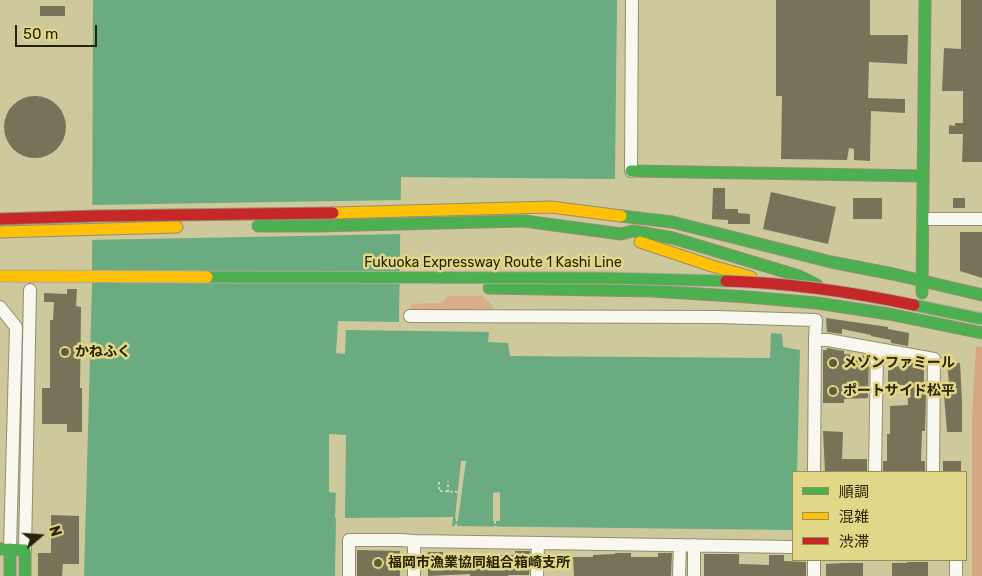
<!DOCTYPE html>
<html>
<head>
<meta charset="utf-8">
<style>
	body { margin:0 }
	#map { position:relative; width:982px; height:576px; overflow:hidden; background:#cec89d; font-family:Rubik,"Noto Sans JP",sans-serif }
	canvas { display:block }
	.legend { position:absolute; left:792px; top:471px; width:175px; height:90px; box-sizing:border-box; background:#e2d789; border:1px solid #988f53; margin:0; padding:6px 9px; list-style:none; font-size:15px; color:#282303 }
	.legend li { display:flex; align-items:center; gap:10px; height:25px }
	.legend b { width:25px; border:1px solid #988f53 }
	.north { position:absolute; left:15px; top:511px; width:50px; height:50px; -webkit-text-stroke:4px #e2d789; paint-order:stroke; rotate:72deg; font-size:14px; font-weight:700; line-height:20px; text-align:center; color:#282303 }
	.north::after { content:''; display:block; margin:auto; width:18px; height:22px; background:#282303; clip-path:polygon(50% 0,100% 100%,50% 72%,0 100%) }
	.scale { position:absolute; left:15px; top:25px; width:82px; height:22px; box-sizing:border-box; border:2px solid #282303; border-top:0; padding-left:6px; font-size:15px; line-height:18px; white-space:nowrap; color:#282303; -webkit-text-stroke:4px #e2d789; paint-order:stroke }
</style>
</head>
<body>
<div id="map">
<canvas width="982" height="576"></canvas>
<ul class="legend">
<li><b style="height:6px;background:#4caf50"></b>順調</li>
<li><b style="height:6px;background:#ffc107"></b>混雑</li>
<li><b style="height:6px;background:#c62828"></b>渋滞</li>
</ul>
<div class="north">N</div>
<div class="scale">50 m</div>
</div>
<script>
const c = document.querySelector('canvas').getContext('2d');
c.lineJoin = 'round';
function paint(path, color) {
  c.fillStyle = color;
  c.fill(path, 'evenodd');
}
function stroke(path, color, width, dash) {
  c.strokeStyle = color;
  c.lineWidth = width;
  c.lineCap = dash ? 'butt' : 'round';
  c.setLineDash(dash || []);
  c.stroke(path);
}
function write(font, color, halo, rows, align = 'center') {
  c.font = font + ' Rubik,"Noto Sans JP",sans-serif';
  c.lineWidth = 5;
  c.setLineDash([]);
  c.textBaseline = 'middle';
  c.strokeStyle = halo;
  c.fillStyle = color;
  for (const [text, x, y, turn = 0] of rows) {
    c.save();
    c.translate(x, y);
    c.rotate((+turn || 0) * Math.PI / 180);
    c.textAlign = isNaN(turn) ? turn : align;
    if (halo) c.strokeText(text, 0, 0);
    c.fillText(text, 0, 0);
    c.restore();
  }
}
paint(new Path2D(`
	M448,296h34l12,11 -2,2 -4,1 -77,1v-7l28,-1 4,-1z`), '#d9ad8a');
paint(new Path2D(`
	M976,346l6,1v229h-10v-159z`), '#d6a582');
paint(new Path2D(`
	M93,0h524l-2,179 -214,-2 -2,145 -61,-1 -2,32 9,1 1,-24 143,2 -1,10 20,1 2,13 260,2 1,-25 11,1 1,13 17,3 -3,122h-4v58l-341,-4 1,-9 -117,1 -1,58h-251l8,-291z`), '#6bab80');
paint(new Path2D(`
	M403,200v34l-314,6v-35z
	M329,434l17,1 -1,83h-10l1,-25 -7,-1z
	M461,461h5l-8,58 -3,-1z
	M500,492v29h-7v-28z`), '#cec89d');
paint(new Path2D(`
	M776,0h94v35h38l-1,29 -38,-2 -1,36 37,1v14l-34,-2 -1,50 -16,-1v-11l-5,-1 -2,12 -66,-1 1,-63h-6z
	M961,0h21v162h-20l1,-28h-14v-9l6,1v-3h8v-32h-21l2,-43 17,1z
	M40,6h25v10h-25z
	M4 127a31 31 0 1 1 62 0a31 31 0 1 1-62 0Z
	M713,188h12v21h13v4l12,1v10h-22v-4l-16,-1z
	M771,192l65,15 -8,37 -65,-15z
	M853,198h29v21h-29z
	M953,198h12v10h-12z
	M960,232h22v46l-22,-7z
	M67,289h10l-1,17 5,1 -1,81h2v44h-15v-8h-25v-36h8v-68h3l1,-18h-10v-9l23,1z
	M826,318l62,9v2l21,4 -1,13 -17,-3v-3l-20,-4v-1l-29,-6v5l-15,-2z
	M827,348l17,3v3l25,2 -1,42 -24,1v4h-21v-53h4z
	M906,362l18,3v26h2l-1,40h-3l-1,30h4v11h-42v-11h4v-27h3v-28l18,-1 -1,-20h-19v-18l18,-1z
	M947,363h13l2,39v30h-15l-3,-37 4,-1 -1,-9 2,-1z
	M823,431l20,1 -1,27h25v13h-42z
	M943,461h18v11h-18z
	M51,515l28,1v48h-16l-1,12h-24v-23h13z
	M357,550l43,1v25h-43z
	M515,551h15l-1,24h-21v1h-38v-2l-42,2v-24h15v4h20v1l28,1v-3h24z
	M615,553h16v4h27v-4h14l-1,23h-97l-1,-19h20v-2l22,-1z
	M704,554h35v10l30,1v-10h15v6l22,1v14h-102z
	M907,562h21v14h-36v-13h15z
	M844,563h19v13h-37v-12z`), '#777358');
const street = new Path2D(`
	M631,171l1,-171
	M923,219h59
	M0,307l16,20 -6,222
	M410,316l308,1 98,3 -1,20 -1,132
	M815,340h13l106,19 -1,113
	M875,472l2,-123
	M25,550l5,-260
	M349,576v-36h52l13,1
	M414,576v-35l379,6
	M537,576l1,-33
	M679,576l1,-31
	M694,576v-31
	M814,576v-16
	M956,576v-16`);
const fast = new Path2D(`
	M631,171l292,5
	M621,216l51,6 159,40 62,12 89,21
	M258,226h59l207,-5 97,13 12,-3 40,7 126,38 18,9
	M489,288l163,3 96,6 69,6 72,11 93,19
	M922,293l3,-293
	M0,549l25,1v26
	M10,549v27`);
const slow = new Path2D(`
	M333,213l218,-6 70,9
	M0,232l177,-5
	M640,242l72,24 39,11`);
const jam = new Path2D(`
	M0,219l95,-3 238,-3`);
stroke(street, '#938e6c', 14);
stroke(fast, '#938e6c', 13);
stroke(slow, '#938e6c', 13);
stroke(jam, '#938e6c', 13);
stroke(new Path2D(`
	M439,482v9l19,1
	M448,492v-11
	M495,521v6
	M456,526l1,-8`), '#d1cfc1', 2, [2.5, 2.5]);
stroke(street, '#f8f7f0', 12);
stroke(fast, '#4caf50', 11);
stroke(slow, '#ffc107', 11);
stroke(jam, '#c62828', 11);
const fastBridge = new Path2D(`
	M207,277l398,1 121,3
	M914,305l68,14`);
const slowBridge = new Path2D(`
	M0,276l207,1`);
const jamBridge = new Path2D(`
	M726,281c62,2 126,11 188,24`);
stroke(fastBridge, '#adaa9b', 13, []);
stroke(slowBridge, '#adaa9b', 13, []);
stroke(jamBridge, '#adaa9b', 13, []);
stroke(fastBridge, '#4caf50', 11);
stroke(slowBridge, '#ffc107', 11);
stroke(jamBridge, '#c62828', 11);
for (const [x, y, r, color] of [
	[65,352,5,"#625d39"],
	[833,363,5,"#625d39"],
	[833,391,5,"#625d39"],
	[378,563,5,"#625d39"]
]) {
  const dot = new Path2D();
  dot.arc(x, y, r, 0, 2 * Math.PI);
  c.fillStyle = color;
  c.fill(dot);
  stroke(dot, '#e2d789', 2);
}
write('14px', '#282303', '#e2d789', [
	["Fukuoka Expressway Route 1 Kashi Line",493,263]
]);
write('bold 14px', '#282303', '#e2d789', [
	["かねふく",75,352],
	["メゾンファミール",843,363],
	["ポートサイド松平",843,391],
	["福岡市漁業協同組合箱崎支所",388,563]
], 'left');
</script>
</body>
</html>
